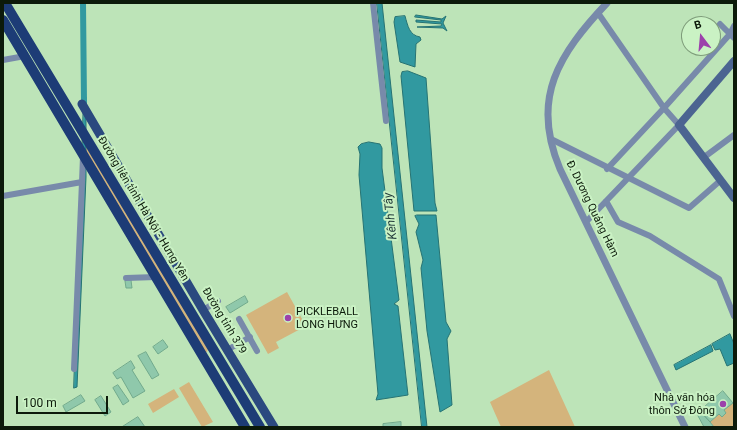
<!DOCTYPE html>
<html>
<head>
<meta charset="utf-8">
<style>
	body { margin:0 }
	#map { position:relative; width:737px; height:430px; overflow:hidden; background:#bde4b8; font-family:Roboto,sans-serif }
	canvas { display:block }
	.frame { position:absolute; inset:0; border:4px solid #0c1a0a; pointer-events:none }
	.north { position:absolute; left:681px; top:16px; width:40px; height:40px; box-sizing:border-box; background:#caf2c4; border:1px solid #7e9c7a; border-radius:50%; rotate:344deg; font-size:11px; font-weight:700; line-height:16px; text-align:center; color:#0c1a0a }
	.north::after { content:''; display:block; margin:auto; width:14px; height:18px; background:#9c41ab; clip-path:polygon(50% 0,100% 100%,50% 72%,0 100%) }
	.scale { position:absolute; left:16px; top:396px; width:92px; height:18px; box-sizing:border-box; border:2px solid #0c1a0a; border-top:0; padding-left:5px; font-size:12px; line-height:14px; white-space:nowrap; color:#0c1a0a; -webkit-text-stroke:3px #caf2c4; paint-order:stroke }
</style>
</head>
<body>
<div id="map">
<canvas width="737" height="430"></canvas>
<div class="frame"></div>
<div class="north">B</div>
<div class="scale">100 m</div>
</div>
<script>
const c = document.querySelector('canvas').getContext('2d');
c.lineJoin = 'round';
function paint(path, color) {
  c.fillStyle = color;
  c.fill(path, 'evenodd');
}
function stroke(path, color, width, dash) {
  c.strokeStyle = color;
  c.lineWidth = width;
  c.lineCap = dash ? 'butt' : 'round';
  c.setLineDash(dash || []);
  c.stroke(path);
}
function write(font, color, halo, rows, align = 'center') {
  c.font = font + ' Roboto,sans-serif';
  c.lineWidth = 4;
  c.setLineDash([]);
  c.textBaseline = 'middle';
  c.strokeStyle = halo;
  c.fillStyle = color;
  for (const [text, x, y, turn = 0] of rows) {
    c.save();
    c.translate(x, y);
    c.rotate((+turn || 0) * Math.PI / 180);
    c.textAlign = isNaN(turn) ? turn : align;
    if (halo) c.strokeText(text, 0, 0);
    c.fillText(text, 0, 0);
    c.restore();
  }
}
paint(new Path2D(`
	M82,140l126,209 -1,3h-2l-123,-207z
	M287,292l19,34 -30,16 3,6 -11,6 -22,-39z
	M549,370l26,57h-74l-11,-25z
	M189,382l24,40 -11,5 -23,-39z
	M174,389l5,8 -26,16 -5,-9z
	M734,401v26h-20l-4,-5 9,-8 3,3 4,-4 -2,-3z`), '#d4b47c');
const water = new Path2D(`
	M377,3h5l45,424h-5z
	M416,15l26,4 4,-3 -3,7 4,8 -4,-3 -26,-1 24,-1 1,-2 -26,-2v-2l25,2v-2l-26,-3z
	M405,16c3,10 4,19 15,21l1,3 -5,4 -1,23 -15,-5 -6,-40 1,-5z
	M408,71l18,7 9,125 2,8h-23l-13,-135 1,-4z
	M84,97h2v80l-9,210 -3,1z
	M369,142l11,2 2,4v20l17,132 -5,4 4,2 10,89 -32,5 2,-6 -19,-219 1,-21 -2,-7 3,-3z
	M417,215h19l10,107 5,9 -4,8 5,66 -12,7 -13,-81 -6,-63 2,-8 -7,-28 3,-8 -4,-8z
	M730,334l4,10v19l-7,3 -7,-17 -5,1 -3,-6z
	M711,345l2,6 -37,19 -2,-5z`);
paint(water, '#3199a0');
stroke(water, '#267373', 1);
stroke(new Path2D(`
	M83,3l1,100`), '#3199a0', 6);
const building = new Path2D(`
	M131,280l1,8h-6l-1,-7z
	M245,296l3,6 -18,11 -4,-6z
	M163,340l5,7 -10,7 -5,-7z
	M146,352l13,23 -7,4 -14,-23z
	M131,361l4,7 -3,2 13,21 -12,7 -12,-21 -4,2 -4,-6z
	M118,385l11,16 -6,4 -10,-17z
	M723,391l10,12 -9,7 2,3 -4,4 -3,-3 -9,8 -10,-11z
	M81,395l4,6 -19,11 -3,-6z
	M101,396l10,16 -6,4 -10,-16z
	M700,411l10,11 4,5h-10l-7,-13z
	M138,417l7,10h-23z
	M401,422v5h-18v-3z`);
paint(building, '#8fc8ab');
stroke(building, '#71a98c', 1);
stroke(new Path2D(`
	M373,3l13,118
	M720,24l14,14
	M3,60l22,-4
	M551,139l138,69 32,-28
	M703,158l31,-23
	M607,169l57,-61 66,-74 4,-8
	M3,196l79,-14 1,-26
	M606,201l12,21 32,14 69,43 15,37
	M586,222l93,-97 -15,-17 -66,-95
	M126,278l30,-1
	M203,310l15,-9
	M239,319l18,32
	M227,350l23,-13
	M74,369l8,-187`), '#788aaa', 6);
stroke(new Path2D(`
	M607,3c-48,51 -77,95 -47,166l125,258`), '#788aaa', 7);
stroke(new Path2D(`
	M734,61l-55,64 55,73`), '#4b6491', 8);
stroke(new Path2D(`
	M82,104l121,206 71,117`), '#2b497f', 9);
stroke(new Path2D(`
	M5,3l255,424
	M3,20l242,407`), '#1d3c76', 10);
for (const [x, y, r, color] of [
	[288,318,4,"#9c41ab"],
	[723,404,4,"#9c41ab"]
]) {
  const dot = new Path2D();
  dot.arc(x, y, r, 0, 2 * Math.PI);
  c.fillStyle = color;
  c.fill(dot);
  stroke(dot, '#caf2c4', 1.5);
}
write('11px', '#0c1a0a', '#caf2c4', [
	["Đường liên tỉnh Hà Nội - Hưng Yên",143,209,59],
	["Đ. Dương Quảng Hàm",592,209,64],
	["Đường tỉnh 379",224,321,59]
]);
write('11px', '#0c1a0a', '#caf2c4', [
	["PICKLEBALL",296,312],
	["LONG HƯNG",296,325],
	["Nhà văn hóa",715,398,"right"],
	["thôn Sở Đông",715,411,"right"]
], 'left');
write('italic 12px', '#203839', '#caf2c4', [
	["Kênh Tây",391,216,-96]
]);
</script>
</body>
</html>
